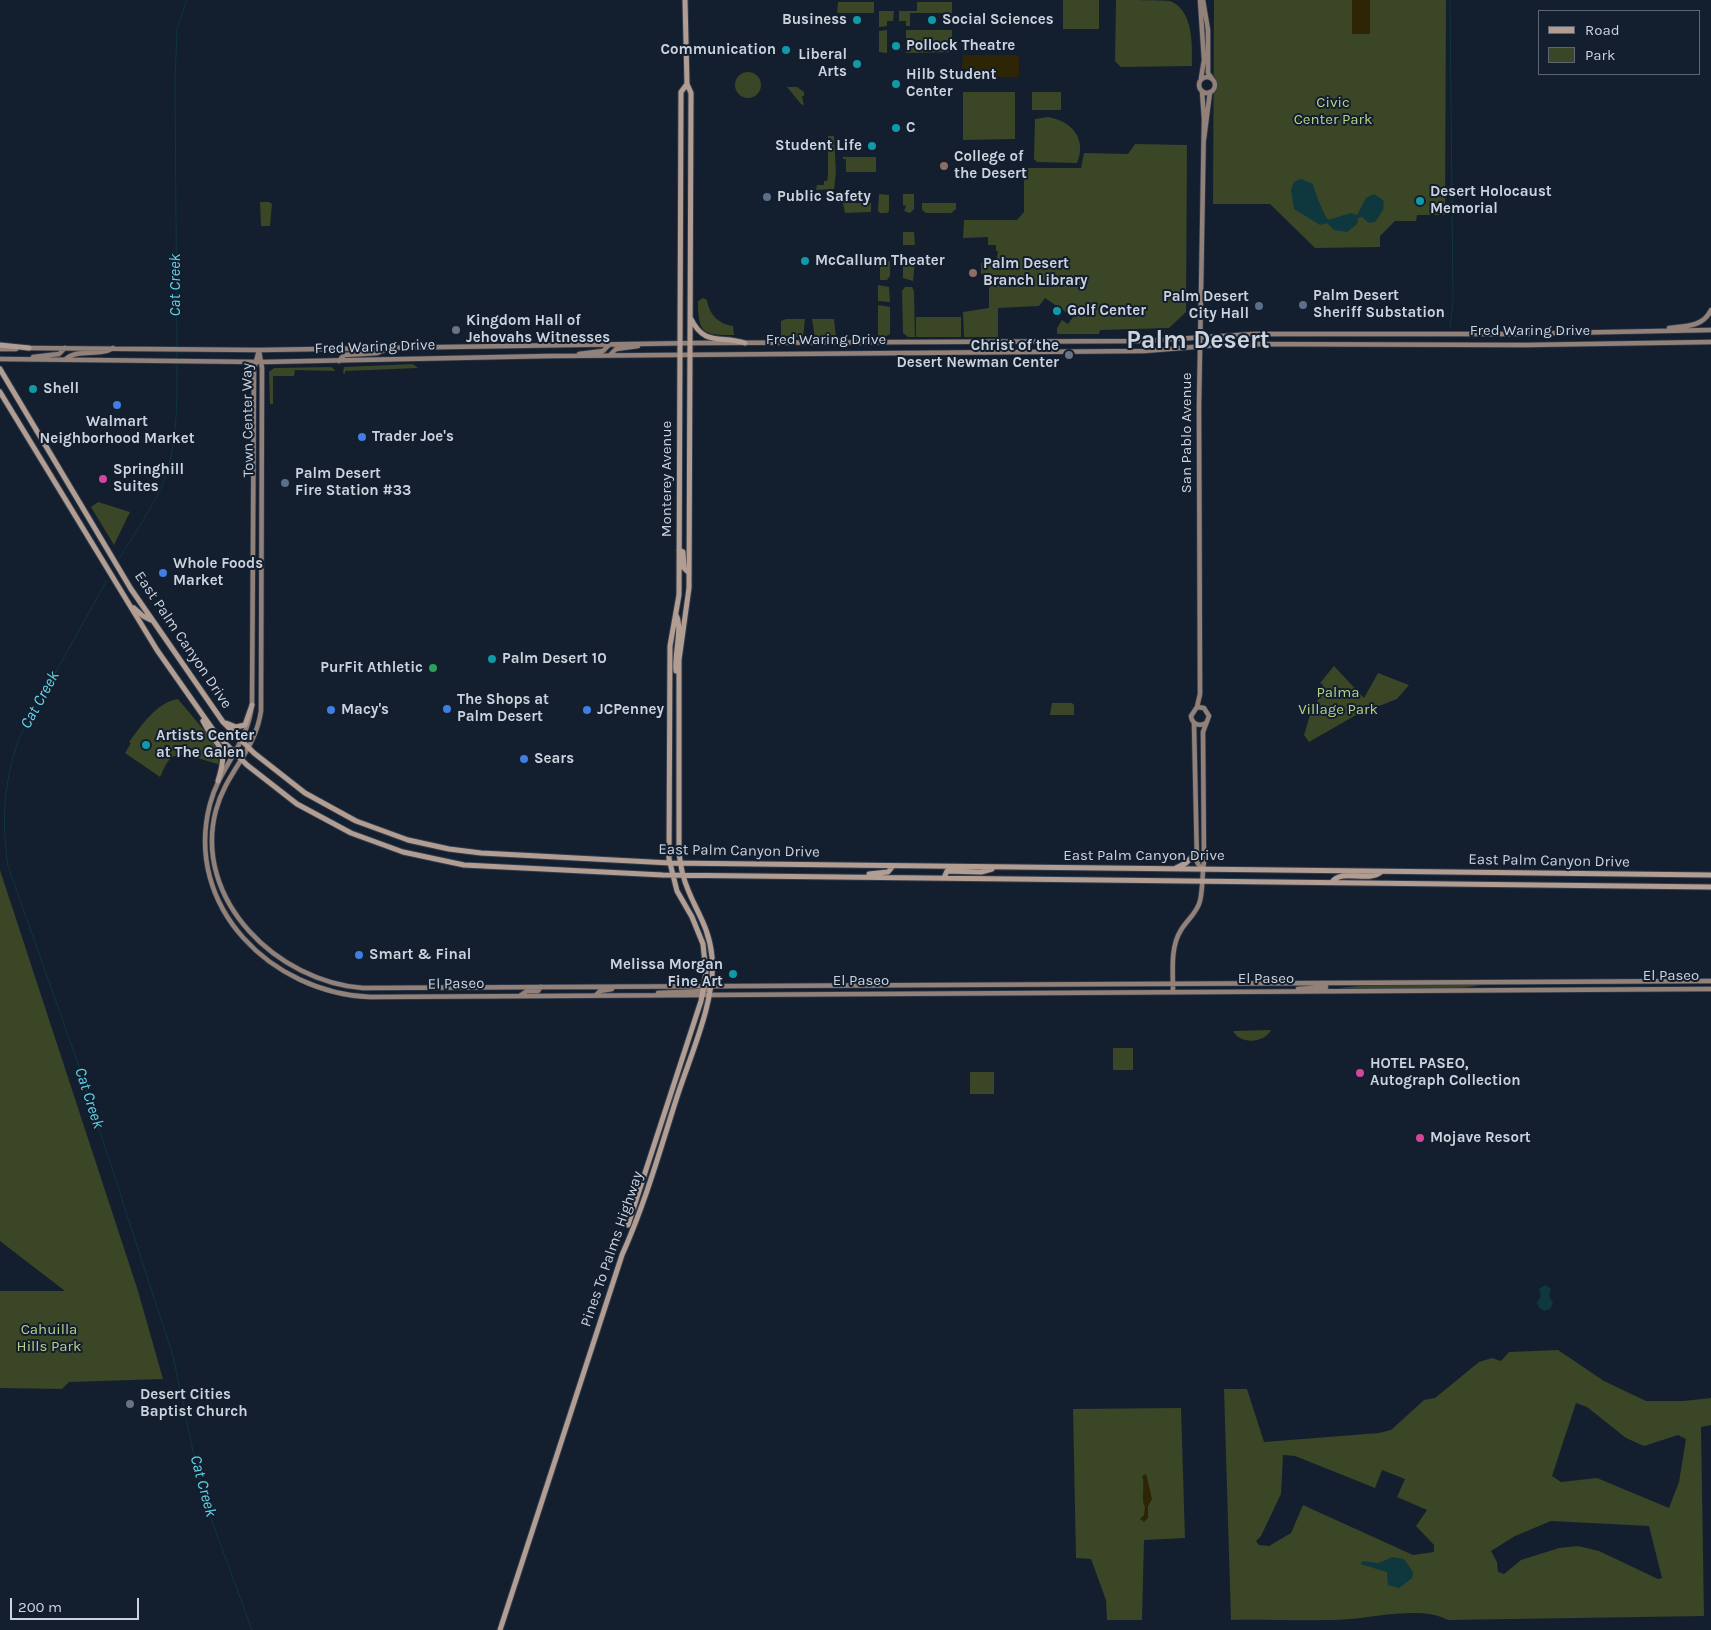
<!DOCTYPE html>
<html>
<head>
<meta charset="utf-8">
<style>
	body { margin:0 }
	#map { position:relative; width:1711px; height:1630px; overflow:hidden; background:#131e2e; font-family:Karla,sans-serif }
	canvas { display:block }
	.legend { position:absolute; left:1538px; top:10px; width:162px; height:65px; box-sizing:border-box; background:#131e2e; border:1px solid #5d6674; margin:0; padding:6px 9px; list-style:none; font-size:15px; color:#cbd3de }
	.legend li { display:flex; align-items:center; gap:10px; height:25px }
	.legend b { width:25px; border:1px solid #5d6674 }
	.scale { position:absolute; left:10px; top:1598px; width:129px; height:22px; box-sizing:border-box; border:2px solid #cbd3de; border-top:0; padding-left:6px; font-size:15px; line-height:18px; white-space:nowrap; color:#cbd3de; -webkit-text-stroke:4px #131e2e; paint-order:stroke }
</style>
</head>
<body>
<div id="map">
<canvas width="1711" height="1630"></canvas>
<ul class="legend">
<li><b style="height:6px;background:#b29d92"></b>Road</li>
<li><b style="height:14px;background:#3a4625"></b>Park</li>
</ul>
<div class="scale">200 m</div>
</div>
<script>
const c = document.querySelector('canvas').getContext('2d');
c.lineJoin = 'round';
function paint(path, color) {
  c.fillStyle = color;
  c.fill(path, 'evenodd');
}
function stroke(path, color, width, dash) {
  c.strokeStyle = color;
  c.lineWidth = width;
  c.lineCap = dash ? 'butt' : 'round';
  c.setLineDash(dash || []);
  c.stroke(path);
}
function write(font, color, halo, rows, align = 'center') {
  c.font = font + ' Karla,sans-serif';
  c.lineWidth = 4;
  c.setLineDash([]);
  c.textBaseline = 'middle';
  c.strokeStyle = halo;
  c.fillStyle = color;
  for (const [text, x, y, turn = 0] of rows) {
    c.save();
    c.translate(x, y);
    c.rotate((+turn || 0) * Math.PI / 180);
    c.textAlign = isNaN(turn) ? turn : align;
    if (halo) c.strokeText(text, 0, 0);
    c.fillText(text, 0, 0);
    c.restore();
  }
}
paint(new Path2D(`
	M1063,0h36v29h-36z
	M1116,0c13,0 42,0 54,1 24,9 22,45 22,65l-71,1 -6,-6z
	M1214,0h232l-1,215h-28l-1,6h-21l-15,15v11l-65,1 -45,-44h-57z
	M838,2h36v11h-37z
	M917,2h35v11h-42v13h-4v-5h-7v-10h18z
	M879,11h15l-1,10h-6v5l-8,1z
	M887,30v23l-8,-1v-21z
	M906,30h46v22l-46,1z
	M735 85a13 13 0 1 1 26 0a13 13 0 1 1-26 0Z
	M787,87h10l7,5v4h-2l2,9 -3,-1z
	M963,92h52v47l-52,1z
	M1032,92h29v18h-29z
	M1048,117c24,4 39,22 29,46l-40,-1 -3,-3 1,-40z
	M828,136h6l2,36 -2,17 -18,1 1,-5h7v-4h3l1,-5z
	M1135,144l52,1 -1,167 -17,16 -69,2 -1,4h-42v-6l5,-8 6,4 5,-7 -28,-19 -6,8 -41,2v29h-34l-1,-25 26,-4v-20l5,-8 -6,1v-7h-7v-11h15l2,-12h-2v-6h-8v-8l-25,1 1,-18h53l7,-8v-36l4,-1v-7h53l3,-15 44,1z
	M843,157h33v15h-30v-13h-3z
	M879,194l10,1v16l-2,2h-7l-2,-2z
	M903,194h11v15l-4,4 -6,-2 2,-5 -3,-1z
	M260,202h9l3,2 -2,22h-9z
	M843,203h28v9l-26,1z
	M922,203h34v6l-5,4h-25l-4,-3z
	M903,232h11l1,13h-12z
	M880,261h10v15l-3,4h-7z
	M903,261l12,1 -2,19 -10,-3z
	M878,285l11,2 1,15 -12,-1z
	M905,287h7l2,4 1,46h-7l-5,-4 -1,-42z
	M703,298l4,2c2,15 12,24 26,26l1,9c-31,0 -36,-1 -36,-34z
	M878,305l12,2v27l-5,3h-7z
	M916,317h45v20h-45z
	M786,319h19l-2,19 -22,-2v-15z
	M812,319h22l2,18 -21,1z
	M413,364l5,4 -73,3v3l-2,-1 1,-6z
	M332,367l3,4 -40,-1 -1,6h-21v28h-3l-1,-32 5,-4z
	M98,502l32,10 -16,33 -23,-38z
	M1334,666l30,32 14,-25 31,12 -12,14 -41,16 -47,27 -5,-7 8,-27 4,-3 7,-20 -3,-2z
	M178,699l40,48 1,17c-13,-2 -40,-15 -49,-5 -4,4 -7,12 -10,18l-35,-24 6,-10 -2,-1c12,-16 28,-40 49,-43z
	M1052,703h20l2,2v10h-24z
	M0,870l138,421 25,88 -94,3 -7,7 -62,-1v-97h65l-65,-50z
	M1369,985h113l-21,3h-123z
	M1271,1030c-6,13 -31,15 -38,1z
	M1113,1048h20v22h-20z
	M970,1072h24v22h-24z
	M1558,1350l46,31 42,20h37l28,-3v27l-10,2 3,189 -256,4c-25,-14 -71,-3 -98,-1 -39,3 -80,0 -119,1l-7,-231h23l17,53 115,-9 12,-3 33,-30 11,-2 44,-36 13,-4 9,3 8,-9zM1576,1403l11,4 39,31 18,8 34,-11 8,4 -7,43 -10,26 -72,-30 -36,4 -9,-6zM1283,1455l12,1 80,32 7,-18 23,9 -8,18 30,13 -11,16 18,19v7l-21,3 -110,-50 -12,28 -22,13 -10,-1 -3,-4 5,-5 20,-42zM1551,1521l98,5 13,52 -4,1 -59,-28 -21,-5 -19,2 -38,12 -17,14 -6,-2 -1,-10 -6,-11 24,-15z
	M1181,1408l4,130 -41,2 -2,80h-35l-1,-20 -15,-41 -15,-1 -3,-149z`), '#3a4625');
paint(new Path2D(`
	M1352,0h18v34h-18z
	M963,55h54l2,2v18l-1,2h-34v-3l-15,-1v-3l-7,-2z
	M1146,1474l6,25 -4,7v12l-4,4 -4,-3 4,-4 1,-8c-5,-8 1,-21 -3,-31z`), '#2d2503');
paint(new Path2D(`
	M1301,179l12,5c1,6 11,31 15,36l23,-7 6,2 9,-17 8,-4 10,7 -1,9 -8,12 -6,1 -7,-6 -4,1 -1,6 -10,8 -13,-2 -7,-7 -7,2 -26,-16 -3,-19 3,-8z
	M1545,1285l6,4 -2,7 4,7 -3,6 -6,2 -5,-3 -2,-6 4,-6 -2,-7z
	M1393,1557l11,2 9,13 -1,6 -13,10 -11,-3 -1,-13 -27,-8 3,-3 15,2z`), '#0f373e');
stroke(new Path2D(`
	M1450,327l3,-24 -3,-303
	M177,359l-2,-279 2,-51 10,-29
	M119,559c13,-21 27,-42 38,-63 21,-41 20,-89 20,-133
	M107,580l-88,158c-15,45 -18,80 -11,128l67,189 98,301 29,138 50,136`), '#0f373e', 1);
const secondary = new Path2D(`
	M1200,0l4,60 -3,18
	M1203,0l5,30v43l3,4
	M1199 85a8 8 0 1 1 16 0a8 8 0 1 1-16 0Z
	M1204,139l6,-47
	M1669,328c17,-2 34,-1 42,-18
	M26,348l233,2 437,-7 448,-2 110,-7h256l201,-4
	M0,349h16
	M259,350l-5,19 -2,336c-5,41 -32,61 -42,99 -27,103 62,189 160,193l1341,-8
	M259,351l3,17 -1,343c-6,41 -35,61 -45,99 -24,90 62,172 147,178l1348,-7
	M579,354l24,-3 6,-6
	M610,355l6,-6 22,-3
	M33,357l26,-3 6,-6
	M0,359l262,3 288,-6 594,-5 87,-7 294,1 186,-3
	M66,359c12,-11 33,-2 47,-11
	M339,361l5,-6 33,-2 10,-4
	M1197,707l3,-13 -1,-287 5,-288 -2,-28
	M1194,723l3,139 4,7
	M1298,989l28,-2
	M1173,992c0,-20 -3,-45 8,-62 6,-10 16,-17 19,-29 3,-13 2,-27 4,-39l-1,-130 6,-16 -5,-8 -7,-1 -6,9c1,8 8,11 15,7
	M658,993l46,-2 7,-4
	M521,995l6,-4h11l3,-4
	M596,995l4,-4 12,-2`);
const primary = new Path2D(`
	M691,319c14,28 30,16 54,24
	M0,345l29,3
	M0,369l131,220 92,133 31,31 51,40 51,28 52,19 41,9 32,4 189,10 1041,12
	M0,392l157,258 59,84 31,31 50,39 54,29 52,19 61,13 199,10 1048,12
	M679,550l4,2 1,16 5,5
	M134,608l9,8 8,4
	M676,671c-2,-16 7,-44 0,-56
	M203,721c14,30 27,21 15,60
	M226,723l10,4 9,-2 7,-20
	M1176,868l10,-5 11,-11
	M869,874l19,-2 5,-6
	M944,878l3,-7 34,1 11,-3
	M1332,882c10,-14 35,1 49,-10
	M628,1225l73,-224 5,-28 -3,-29 -11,-27 -15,-26 -8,-32 1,-213 9,-51 2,-503 6,-8
	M500,1630l122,-375c23,-51 38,-105 55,-158 13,-41 39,-97 35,-140 -3,-35 -21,-51 -29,-82 -2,-7 -3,-15 -4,-22v-193l10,-72 2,-495 -4,-9 -2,-84`);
stroke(secondary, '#303b4a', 6);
stroke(primary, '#303b4a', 7);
stroke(secondary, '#918179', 4.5);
stroke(primary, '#b29d92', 5);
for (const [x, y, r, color] of [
	[857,20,5,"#0f9aa8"],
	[932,20,5,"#0f9aa8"],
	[896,46,5,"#0f9aa8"],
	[786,50,5,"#0f9aa8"],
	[857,64,5,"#0f9aa8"],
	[896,84,5,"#0f9aa8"],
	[896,128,5,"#0f9aa8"],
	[872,146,5,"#0f9aa8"],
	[944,166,5,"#8d6e63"],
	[767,197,5,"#5c6f8a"],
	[1420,201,5,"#0f9aa8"],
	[805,261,5,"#0f9aa8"],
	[973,273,5,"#8d6e63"],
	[1303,305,5,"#5c6f8a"],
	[1259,306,5,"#5c6f8a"],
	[1057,311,5,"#0f9aa8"],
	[456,330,5,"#6b7280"],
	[1069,355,5,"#6b7280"],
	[33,389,5,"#0f9aa8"],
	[117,405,5,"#3f7fe0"],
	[362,437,5,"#3f7fe0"],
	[103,479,5,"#d1479c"],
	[285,483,5,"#5c6f8a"],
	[163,573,5,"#3f7fe0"],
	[492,659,5,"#0f9aa8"],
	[433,668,5,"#2e9e5b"],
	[447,709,5,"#3f7fe0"],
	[331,710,5,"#3f7fe0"],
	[587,710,5,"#3f7fe0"],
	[146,745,5,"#0f9aa8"],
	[524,759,5,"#3f7fe0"],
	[359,955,5,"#3f7fe0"],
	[733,974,5,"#0f9aa8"],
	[1360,1073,5,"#d1479c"],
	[1420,1138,5,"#d1479c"],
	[130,1404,5,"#6b7280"]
]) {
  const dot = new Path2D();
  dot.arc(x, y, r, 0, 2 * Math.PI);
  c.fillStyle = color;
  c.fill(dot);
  stroke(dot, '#131e2e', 2);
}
write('bold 15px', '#cbd3de', '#131e2e', [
	["Business",847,20,"right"],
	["Social Sciences",942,20],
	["Pollock Theatre",906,46],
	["Communication",776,50,"right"],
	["Liberal",847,55,"right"],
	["Arts",847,72,"right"],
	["Hilb Student",906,75],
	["Center",906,92],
	["C",906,128],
	["Student Life",862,146,"right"],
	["College of",954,157],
	["the Desert",954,174],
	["Desert Holocaust",1430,192],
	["Memorial",1430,209],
	["Public Safety",777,197],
	["McCallum Theater",815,261],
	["Palm Desert",983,264],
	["Branch Library",983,281],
	["Palm Desert",1313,296],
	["Sheriff Substation",1313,313],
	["Palm Desert",1249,297,"right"],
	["City Hall",1249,314,"right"],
	["Golf Center",1067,311],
	["Kingdom Hall of",466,321],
	["Jehovahs Witnesses",466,338],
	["Christ of the",1059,346,"right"],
	["Desert Newman Center",1059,363,"right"],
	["Shell",43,389],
	["Walmart",117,422,"center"],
	["Neighborhood Market",117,439,"center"],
	["Trader Joe's",372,437],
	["Springhill",113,470],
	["Suites",113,487],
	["Palm Desert",295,474],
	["Fire Station #33",295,491],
	["Whole Foods",173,564],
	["Market",173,581],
	["Palm Desert 10",502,659],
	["PurFit Athletic",423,668,"right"],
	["The Shops at",457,700],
	["Palm Desert",457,717],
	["Macy's",341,710],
	["JCPenney",597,710],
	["Artists Center",156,736],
	["at The Galen",156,753],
	["Sears",534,759],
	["Smart & Final",369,955],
	["Melissa Morgan",723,965,"right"],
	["Fine Art",723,982,"right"],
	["HOTEL PASEO,",1370,1064],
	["Autograph Collection",1370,1081],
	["Mojave Resort",1430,1138],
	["Desert Cities",140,1395],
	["Baptist Church",140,1412]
], 'left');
write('15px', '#b7d386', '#131e2e', [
	["Civic",1333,103],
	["Center Park",1333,120],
	["Palma",1338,693],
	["Village Park",1338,710],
	["Cahuilla",49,1330],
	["Hills Park",49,1347]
]);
write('15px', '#cbd3de', '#131e2e', [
	["Fred Waring Drive",1530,331],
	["Fred Waring Drive",826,340],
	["Fred Waring Drive",375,347,-2],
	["Town Center Way",248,420,-91],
	["San Pablo Avenue",1187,433,-90],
	["Monterey Avenue",667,479,-90],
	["East Palm Canyon Drive",183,640,56],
	["East Palm Canyon Drive",739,851,1],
	["East Palm Canyon Drive",1144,856],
	["East Palm Canyon Drive",1549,861,1],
	["El Paseo",1671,976],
	["El Paseo",1266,979],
	["El Paseo",861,981],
	["El Paseo",456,984,-1],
	["Pines To Palms Highway",612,1249,-71]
]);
write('italic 16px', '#62d2e6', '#131e2e', [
	["Cat Creek",175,285,-90],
	["Cat Creek",40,700,-61],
	["Cat Creek",89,1098,72],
	["Cat Creek",203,1486,75]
]);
write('bold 25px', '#cbd3de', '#131e2e', [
	["Palm Desert",1198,341]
]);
</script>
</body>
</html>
